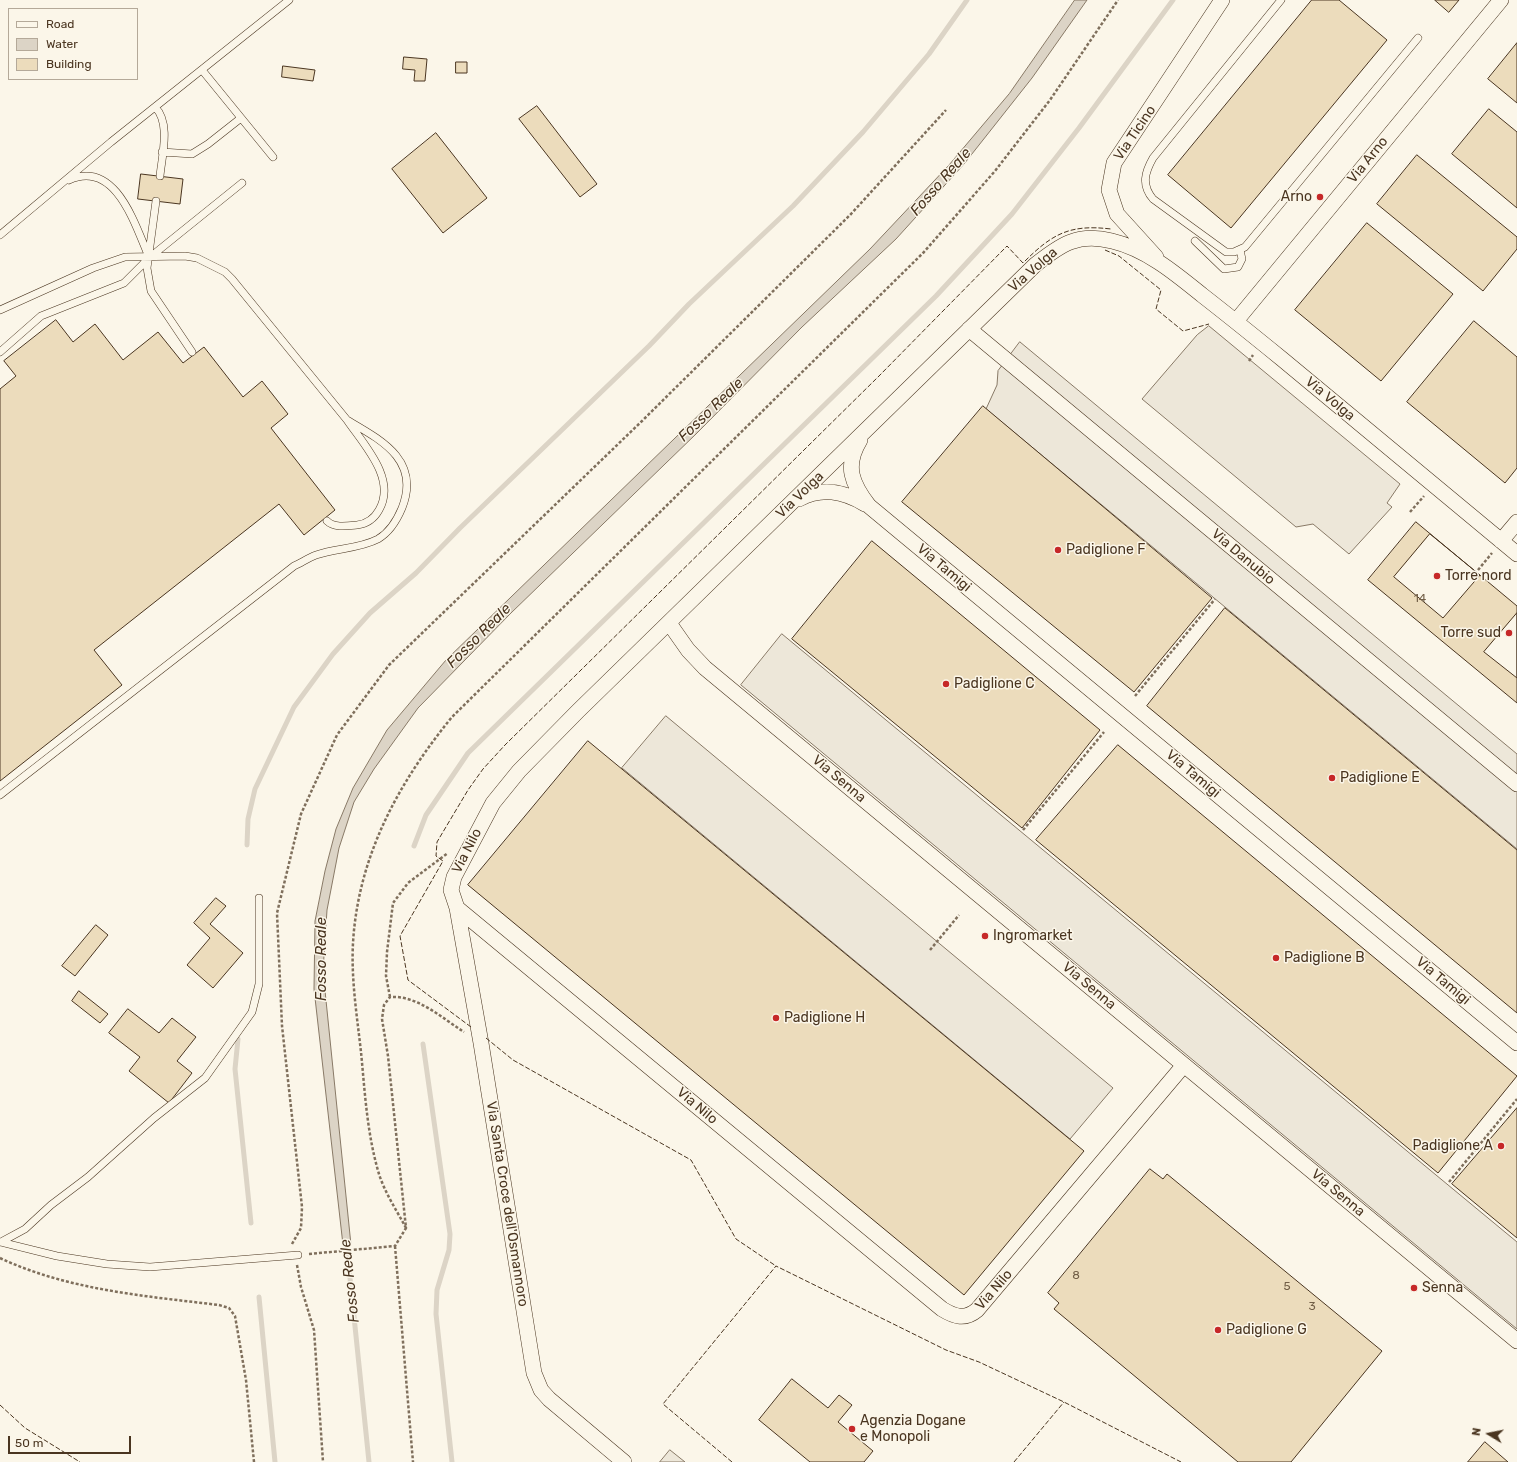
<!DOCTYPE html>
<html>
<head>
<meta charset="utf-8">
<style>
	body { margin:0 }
	#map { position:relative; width:1517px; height:1462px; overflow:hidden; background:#fbf6e9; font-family:Rubik,sans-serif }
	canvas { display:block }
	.legend { position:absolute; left:8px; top:8px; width:130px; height:72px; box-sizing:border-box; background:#fbf6e9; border:1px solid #b4a999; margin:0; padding:5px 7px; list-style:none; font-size:12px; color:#4a3520 }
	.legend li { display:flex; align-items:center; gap:8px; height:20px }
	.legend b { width:20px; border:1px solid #b4a999 }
	.north { position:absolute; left:1469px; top:1414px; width:40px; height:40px; -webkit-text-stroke:3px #fbf6e9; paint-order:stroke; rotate:280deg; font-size:11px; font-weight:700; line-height:16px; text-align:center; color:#4a3520 }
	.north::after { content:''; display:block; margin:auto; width:14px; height:18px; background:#4a3520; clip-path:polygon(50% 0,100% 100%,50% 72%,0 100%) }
	.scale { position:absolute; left:8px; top:1436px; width:123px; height:18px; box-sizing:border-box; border:2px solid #4a3520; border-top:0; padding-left:5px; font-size:12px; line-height:14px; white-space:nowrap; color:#4a3520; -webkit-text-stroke:3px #fbf6e9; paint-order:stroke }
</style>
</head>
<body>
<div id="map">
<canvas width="1517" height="1462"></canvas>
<ul class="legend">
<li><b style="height:5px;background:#fbf6e9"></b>Road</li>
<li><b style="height:11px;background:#dcd4c6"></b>Water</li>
<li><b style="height:11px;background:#ecdcbc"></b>Building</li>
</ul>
<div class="north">N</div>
<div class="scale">50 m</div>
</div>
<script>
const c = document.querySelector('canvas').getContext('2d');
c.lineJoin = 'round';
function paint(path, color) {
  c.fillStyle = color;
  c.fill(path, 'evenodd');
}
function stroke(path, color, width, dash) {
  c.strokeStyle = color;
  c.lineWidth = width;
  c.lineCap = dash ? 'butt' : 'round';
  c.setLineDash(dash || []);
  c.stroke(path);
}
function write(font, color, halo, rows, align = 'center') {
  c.font = font + ' Rubik,sans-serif';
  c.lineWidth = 3;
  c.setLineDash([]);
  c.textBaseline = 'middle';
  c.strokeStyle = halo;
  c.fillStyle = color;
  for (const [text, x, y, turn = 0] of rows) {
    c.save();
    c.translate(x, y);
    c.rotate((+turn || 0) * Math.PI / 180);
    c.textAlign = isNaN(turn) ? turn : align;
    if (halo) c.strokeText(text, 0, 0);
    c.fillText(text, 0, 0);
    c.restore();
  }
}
const parking = new Path2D(`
	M1209,326l191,158 -13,19 5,4 -43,47 -36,-30 -17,3 -154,-128 55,-64z
	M1020,342l497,412v95l-531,-440 11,-24 1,-14z
	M782,634l735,608v87l-776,-644z
	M666,716l447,372 -43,51 -448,-371z
	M670,1450l15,12h-25z`);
paint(parking, '#ede7d9');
stroke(parking, '#887966', 1);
const water = new Path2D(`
	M1075,0h12l-55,78 -68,86 -68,75 -94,88 -106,107 -185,179 -93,95 -44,61 -20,33 -15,46 -12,62 -4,61 28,274h-8l-29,-256 1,-68 10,-50 11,-42 17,-41 34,-58 59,-70 424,-411 79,-84 60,-71z`);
paint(water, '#dcd4c6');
stroke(water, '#887966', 1);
stroke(new Path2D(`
	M247,845l1,-26 7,-30 39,-82 39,-53 37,-41 46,-40 44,-45 189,-182 40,-42 104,-98 70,-74 66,-78 38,-54
	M414,846l12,-31 42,-62 468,-457 76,-82 67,-86 94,-128
	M238,1039l-3,30 16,154
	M423,1044l27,190 -1,16 -12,40 -1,24 16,148
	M346,1239l23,223
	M259,1297l16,165`), '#dcd4c6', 5);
const building = new Path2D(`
	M1312,0h27l48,40 -156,188 -63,-53z
	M1435,0h24l-10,12z
	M1517,43v60l-29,-24z
	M404,57l23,2 -2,22h-11l1,-11 -12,-1z
	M456,62h11v11h-11z
	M283,66l32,4 -2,11 -31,-4z
	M537,106l60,78 -17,13 -61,-78z
	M1489,109l28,23v76l-65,-54z
	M436,133l51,65 -44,35 -51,-64z
	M1417,155l100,82v12l-34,42 -106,-87z
	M141,174l42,5 -3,25 -42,-5z
	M1367,223l86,71 -72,87 -86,-71z
	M56,320l17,22 22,-18 28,36 35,-28 25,31 21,-16 39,50 19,-16 26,33 -17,14 64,82 -31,25 -25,-31 -185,146 28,35 -122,96v-392l16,-13 -12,-15z
	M1474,321l43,36v111l-12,15 -98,-81z
	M983,406l229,192 -78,94 -232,-190z
	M1416,522l101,84v97l-149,-123z
	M1430,534l50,41 -37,43 -49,-41z
	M872,541l228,189 -78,98 -230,-189z
	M1225,608l292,242v163l-370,-307z
	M1517,613v65l-33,-26z
	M588,741l496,410 -120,144 -496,-410z
	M1118,745l399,331 -79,97 -402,-333z
	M216,898l10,8 -16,18 33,29 -30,35 -26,-23 23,-27 -16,-15z
	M96,925l12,10 -33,41 -13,-10z
	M79,991l29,23 -8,9 -28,-22z
	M128,1009l31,24 13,-15 24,19 -19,24 15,12 -23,30 -40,-32 11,-14 -31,-24z
	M1517,1108v130l-65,-54z
	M1150,1169l13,10 4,-5 215,177 -91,111h-53l-184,-153 5,-6 -11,-10z
	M792,1379l36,29 11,-13 13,10 -14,17 35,29 -9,11h-54l-51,-42z
	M1485,1442l23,20h-40z`);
paint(building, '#ecdcbc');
stroke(building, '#4a3520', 1);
const service = new Path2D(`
	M1281,0l-128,158c-8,14 -12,27 0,41l73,53h8l11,-5 173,-209
	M202,70l71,87
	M155,107c16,16 7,48 5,69
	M162,152l30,2 16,-10 33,-26
	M69,180c47,-21 66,45 80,77
	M156,201l-9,67 4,23 41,61
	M0,235l111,-93 178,-142
	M1195,241l29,28 14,-2 4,-8 -2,-9
	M0,310l93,-42 32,-11 60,-1 12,2 28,14 7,7 115,141
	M0,352l41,-36 83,-33 25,-25 93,-75
	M0,795l294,-229c7,-3 14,-8 22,-11 20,-7 43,-6 62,-16 12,-7 19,-19 24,-31 19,-48 -21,-68 -55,-88 17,25 50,59 32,90 -5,9 -13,14 -22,15 -10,1 -23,3 -30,-4
	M0,1242l57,14 50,8 43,3 148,-12
	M1,1242l24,-13 26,-24 37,-28 66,-59 51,-40 47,-66 7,-28v-86`);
const minor = new Path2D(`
	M1156,257l-39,-43 -8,-24 5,-27 108,-163
	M1236,321l265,-321
	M969,329l548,455
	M860,440c-16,26 -8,44 9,66l648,537
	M799,499c23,-12 44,-8 66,5
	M1501,541l16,-19
	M669,623l19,27 17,18 812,673
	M457,908l24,135 53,330 7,17 8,9 75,63
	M1184,1065l-207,245c-12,10 -22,7 -35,-1l-485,-401 -6,-18 3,-13 39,-74 26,-32 59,-60 457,-446c25,-20 43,-33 77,-24 34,8 63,32 90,54 27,21 53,42 80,64 78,65 157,130 235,195`);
stroke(service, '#4a3520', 8);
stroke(minor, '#4a3520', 16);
stroke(new Path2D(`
	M1249,361l4,-6
	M1410,512l14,-16
	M1478,570l14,-17
	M1135,696l80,-97
	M1023,830l81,-98
	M930,950l29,-35
	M390,997l-4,-21 1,-24 6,-49 15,-20 40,-30
	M1449,1182l68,-83
	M406,1228c-9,-17 -21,-35 -27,-54 -12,-40 -14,-81 -18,-122 -4,-36 -10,-73 -8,-109 5,-86 45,-160 99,-226l472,-465 71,-81 55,-71 68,-100
	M292,1244l9,-16 1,-21 -20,-181 -5,-113 24,-99 36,-79 52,-70 253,-244 209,-207 95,-104
	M395,1246l18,216
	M309,1254l86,-8 11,-18 -18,-172 -6,-37 2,-14 6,-8c27,-2 52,21 74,35
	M0,1258c68,32 145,38 219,47l10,3 6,8 11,64 8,82
	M297,1265l4,22 13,43 9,132`), '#7f6f5c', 2.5, [3, 2]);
stroke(service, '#fbf6e9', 7);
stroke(minor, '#fbf6e9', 15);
stroke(new Path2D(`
	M1105,250l14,6 42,34 -5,19 27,22 26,-7
	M471,1027l-63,-47 -8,-44 43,-75 -7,-5 1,-14 31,-52 15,-21 22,-24 374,-369 128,-130 16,17c29,-29 46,-39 88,-34
	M486,1038l27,22 178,100 45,79 40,27
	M0,1405l25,23 55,34
	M732,1462l-69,-58 113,-138 170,84 33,12 85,40 117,60
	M1014,1462l50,-60`), '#4a3520', 1, [5, 2]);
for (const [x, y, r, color] of [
	[1320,197,4,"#c62828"],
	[1058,550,4,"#c62828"],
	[1437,576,4,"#c62828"],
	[1509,633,4,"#c62828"],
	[946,684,4,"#c62828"],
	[1332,778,4,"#c62828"],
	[985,936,4,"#c62828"],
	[1276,958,4,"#c62828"],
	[776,1018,4,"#c62828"],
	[1501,1146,4,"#c62828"],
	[1414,1288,4,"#c62828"],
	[1218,1330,4,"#c62828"],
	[852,1429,4,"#c62828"]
]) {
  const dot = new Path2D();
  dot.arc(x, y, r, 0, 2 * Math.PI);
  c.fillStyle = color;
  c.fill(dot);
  stroke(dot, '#fbf6e9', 1.5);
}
write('12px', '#725f47', null, [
	["14",1420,599],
	["8",1076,1276],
	["5",1287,1287],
	["3",1312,1307]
]);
write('14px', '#4a3520', '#fbf6e9', [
	["Via Ticino",1135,133,-56],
	["Via Arno",1368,160,-51],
	["Via Volga",1033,270,-41],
	["Via Volga",1330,399,40],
	["Via Volga",800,495,-44],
	["Via Danubio",1243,557,40],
	["Via Tamigi",944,568,40],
	["Via Tamigi",1193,774,40],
	["Via Senna",839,779,40],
	["Via Nilo",467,851,-63],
	["Via Tamigi",1443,981,40],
	["Via Senna",1089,986,40],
	["Via Nilo",697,1106,40],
	["Via Senna",1338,1193,40],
	["Via Santa Croce dell'Osmannoro",507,1204,81],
	["Via Nilo",994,1290,-49]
]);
write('14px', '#4a3520', '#fbf6e9', [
	["Arno",1312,197,"right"],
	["Padiglione F",1066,550],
	["Torre nord",1445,576],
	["Torre sud",1501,633,"right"],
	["Padiglione C",954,684],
	["Padiglione E",1340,778],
	["Ingromarket",993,936],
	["Padiglione B",1284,958],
	["Padiglione H",784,1018],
	["Padiglione A",1493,1146,"right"],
	["Senna",1422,1288],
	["Padiglione G",1226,1330],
	["Agenzia Dogane",860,1421],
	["e Monopoli",860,1437]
], 'left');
write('italic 15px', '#4a3520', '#fbf6e9', [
	["Fosso Reale",941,182,-49],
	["Fosso Reale",711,410,-44],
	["Fosso Reale",479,636,-45],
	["Fosso Reale",322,959,-90],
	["Fosso Reale",350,1281,-96]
]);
</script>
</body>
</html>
